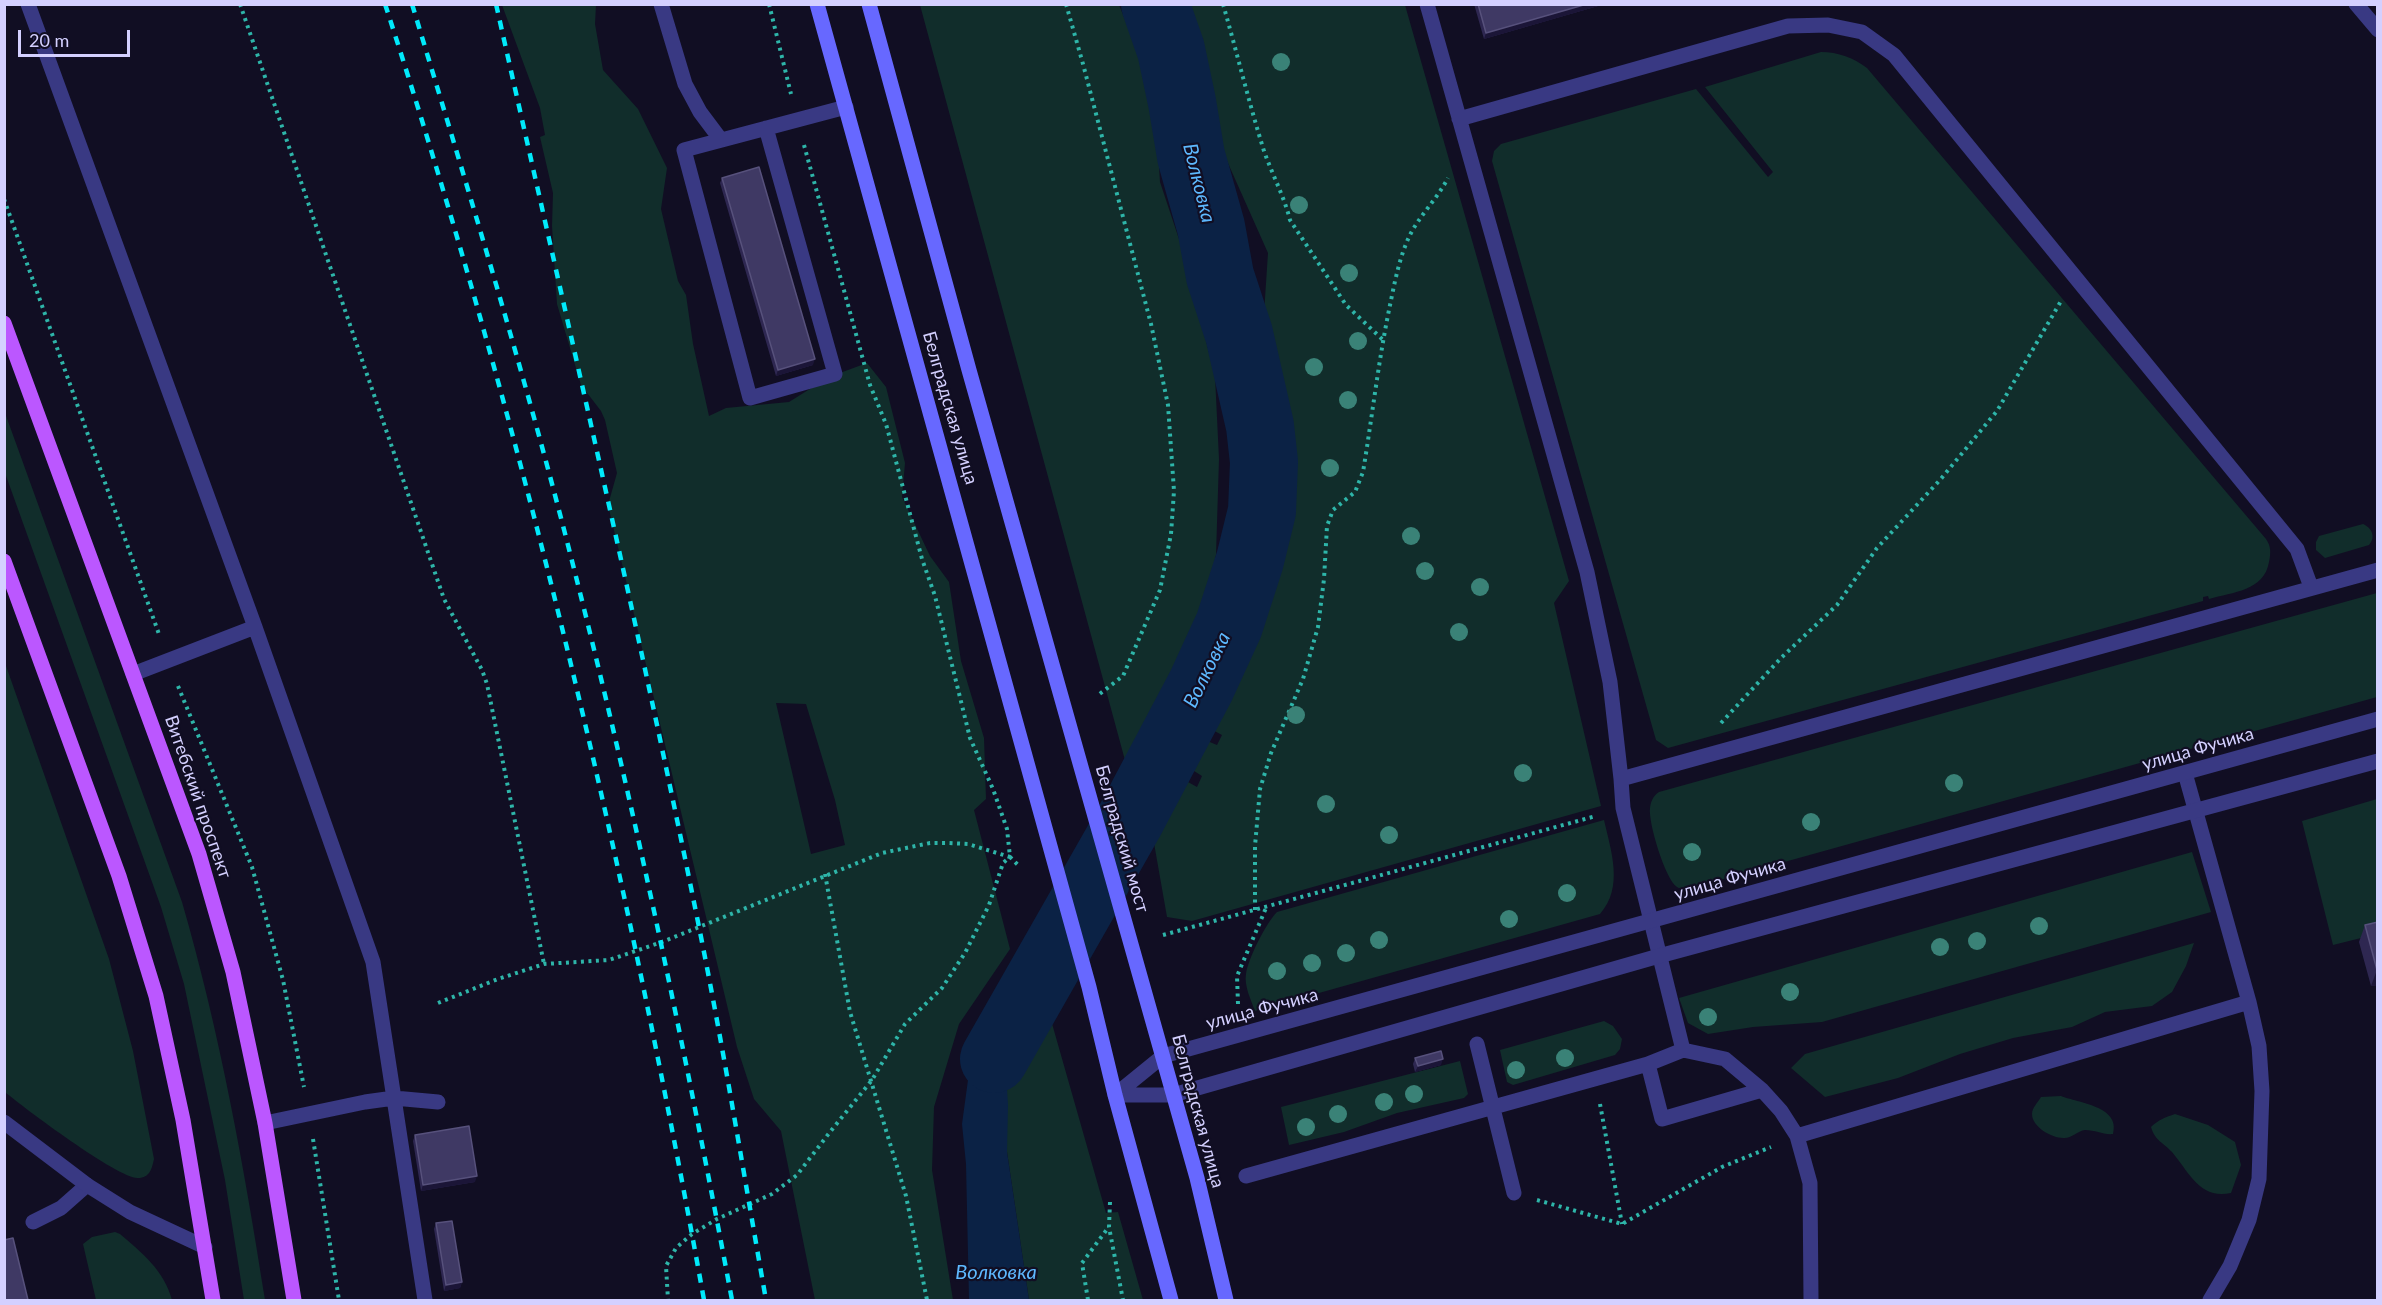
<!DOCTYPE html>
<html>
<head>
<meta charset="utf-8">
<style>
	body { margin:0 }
	#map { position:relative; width:2382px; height:1305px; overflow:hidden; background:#110e23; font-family:Lato,sans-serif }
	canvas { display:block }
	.frame { position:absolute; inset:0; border:6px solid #d4d0ff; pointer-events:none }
	.scale { position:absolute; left:18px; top:30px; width:112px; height:27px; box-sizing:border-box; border:3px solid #d4d0ff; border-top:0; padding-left:8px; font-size:18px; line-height:21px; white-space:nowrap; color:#d4d0ff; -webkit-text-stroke:4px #110e23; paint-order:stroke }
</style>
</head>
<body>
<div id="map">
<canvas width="2382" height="1305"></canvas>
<div class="frame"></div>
<div class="scale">20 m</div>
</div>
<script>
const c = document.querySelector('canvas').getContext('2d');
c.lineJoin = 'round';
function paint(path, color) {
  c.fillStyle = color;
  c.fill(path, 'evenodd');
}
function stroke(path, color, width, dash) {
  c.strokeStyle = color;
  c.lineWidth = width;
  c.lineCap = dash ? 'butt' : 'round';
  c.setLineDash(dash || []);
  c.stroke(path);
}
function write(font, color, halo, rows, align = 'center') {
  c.font = font + ' Lato,sans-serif';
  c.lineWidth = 4.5;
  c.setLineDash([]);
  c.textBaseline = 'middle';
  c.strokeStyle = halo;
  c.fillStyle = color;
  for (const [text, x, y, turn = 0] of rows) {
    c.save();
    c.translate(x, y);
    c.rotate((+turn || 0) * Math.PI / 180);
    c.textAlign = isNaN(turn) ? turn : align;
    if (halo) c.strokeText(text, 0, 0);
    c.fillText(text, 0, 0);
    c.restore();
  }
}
paint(new Path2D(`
	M502,5h94l-1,19 8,46 35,39 29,59 -6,41 17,72 8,14 7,49 16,72 17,-8 63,-6 40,-25 38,-14 19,24 19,76 -3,34 28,59 19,26 12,79 23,77 2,61 -12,11 36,139 -51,75 -25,83 -2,63 21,130h-138l-34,-169 -27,-32 -17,-52 -129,-542 9,-32 -12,-53 -4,-9 -20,-26 -24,-81 -5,-78 1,-33 -13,-56 5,-2 -5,-27zM776,703l30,1 29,96 10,45 -34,9z
	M920,5h199l35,83 6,94 24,72 31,122 4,83 -3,96 -20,89 -67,131z
	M1184,5h221l164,576 -15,22 47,203 -409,115 -25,-4 -16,-91 28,-49 18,10 5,-11 -19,-12 10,-19 3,1 4,-8 17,7 5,-10 -17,-9 47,-88 13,-32 13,-52 5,-44v-49l-6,-45 -15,-72 6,-91 -49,-110z
	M1821,52c17,0 33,6 46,16l399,471c5,7 5,14 3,23 -5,29 -36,30 -60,37l-1,-3 -5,1v4l-535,147 -12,-8 -164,-579 2,-10 7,-7 195,-55 72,88 5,-5 -68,-85z
	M5,413l177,489c38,131 62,264 83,398h-21l-19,-120 -41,-196 -23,-77 -156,-434z
	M2363,524c9,4 13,13 6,21l-44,13 -9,-8v-8l3,-6z
	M2377,593v104l-686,191c-5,1 -9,2 -14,-1 -12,-8 -29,-65 -27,-79 1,-7 3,-12 9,-16z
	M5,663l104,296 24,92 21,108c-2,9 -4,19 -16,19 -19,1 -114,-70 -133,-86z
	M2377,799v135l-44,11 -31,-124z
	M1604,820c7,31 20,67 -4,94l-345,97c-4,-11 -11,-25 -9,-37 2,-15 20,-51 31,-62z
	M2192,852l19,60 -389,110 -69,5 -45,7 -20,-11 -9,-25z
	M2194,943l-8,23 -14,26 -20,14 -47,6 -33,15 -59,11 -53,16 -62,24 -73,19 -34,-29 14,-14z
	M1047,1006l59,207 12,-1 25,88h-114l-22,-148 -1,-79 21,-41z
	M1604,1021l9,5 9,13 -2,10 -5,6 -102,30 -6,-3 -7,-32z
	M1460,1061l8,33 -4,4 -67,15 -53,19 -55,13 -8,-38z
	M2061,1096c17,7 60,10 52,38 -10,1 -17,-4 -28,-4 -8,1 -14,9 -22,8 -11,0 -31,-11 -31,-24 0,-6 6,-12 9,-17z
	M2175,1114l33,11 27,17 6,23 -10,28c-31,7 -42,-21 -59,-41 -8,-9 -17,-11 -21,-25 7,-7 15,-10 24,-13z
	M115,1232l5,2c22,19 44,36 52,66h-76l-13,-56 9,-7z`), '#112d2b');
paint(new Path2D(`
	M1028,960l4,6h4l11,40 -20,26 -21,41 2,32 -1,47 22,148h-60l-3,-136 -4,-40 6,-44 25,-56z`), '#0b2245');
stroke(new Path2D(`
	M994,1059l135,-237 72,-136 28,-61 21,-65 12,-49 2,-49 -4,-36 -21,-92 -19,-58 -9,-49 -20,-71 -9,-54 -11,-52 -16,-46`), '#0b2245', 68);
stroke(new Path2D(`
	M240,4l204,595 38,71 5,14 57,280
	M769,4l22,90
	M1066,4l17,60 68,260 17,81 6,86 -3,43 -11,56 -37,86 -26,20
	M1223,4c14,49 26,99 41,147 8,23 20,45 26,69l56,85 37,35
	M804,145l66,240 16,39 36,135 13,37 35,142 23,51 14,40 3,28 9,9
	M4,199l156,438
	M178,686l74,181 31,113 21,107
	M1721,723l60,-65 56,-53 40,-57 63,-68 57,-69 64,-110
	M825,874l25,138 56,184 21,104
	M1255,910v-64l5,-57 11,-36 32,-74 15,-52 6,-48 3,-53 6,-16 22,-18 8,-20c9,-54 15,-108 26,-162 5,-24 10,-53 21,-75 10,-20 27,-36 38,-57
	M1163,935l433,-119
	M438,1003l60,-24 46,-15 65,-4 53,-18 220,-89 48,-10h17l21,1 42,13 -7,6 -14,42 -24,48 -23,35 -37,36 -33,56 -42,52 -33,43 -25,19 -55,25 -25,15 -16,14 -10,18 2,34
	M1238,1004l-1,-28 29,-68
	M1600,1104l22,120
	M313,1139l26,161
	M1537,1200l85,24 100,-57 49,-20
	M1110,1202l-1,25 14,73
	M1088,1300l-6,-37 26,-35`), '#2eb5a9', 4, [3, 4.5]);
stroke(new Path2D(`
	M28,4l227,623 118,335 52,338
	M661,4l24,80 15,28 21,28
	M1427,4l160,568 23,110 11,97 757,-209
	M2356,4l22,26
	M1459,119l329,-93 40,-1 34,7 32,23 403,494 14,38
	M766,128l69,246 -85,24 -66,-248 162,-43
	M133,674l122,-47
	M2185,773l64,229 10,44 3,45 -3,88 -10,41 -19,46 -20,34
	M1621,779l2,29 60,242 42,9 37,31 19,21 16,25 13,47 1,117
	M1477,1044l37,149
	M1648,1064l14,55 100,-29
	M265,1123l100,-21 29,-4 44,4
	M1797,1136l452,-134
	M1246,1176l402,-112 35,-14
	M33,1222l28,-14 26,-23`), '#393983', 15);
stroke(new Path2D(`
	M1115,1095l48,-39 1215,-337
	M1115,1095h58l486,-139 719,-195
	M4,1122l83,63 43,27 75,35`), '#393983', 15);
stroke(new Path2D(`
	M817,4l272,983 26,108 56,205
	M869,4l100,366 228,808 29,122`), '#6768ff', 15);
stroke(new Path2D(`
	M4,323l195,531 34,118 32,151 29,177
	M4,561l115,315 37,120 27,124 30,180`), '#bb57ff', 15);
stroke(new Path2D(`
	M385,4c138,424 240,858 319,1296
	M412,4c55,182 111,364 158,549 63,247 115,496 162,747
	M496,4c69,308 141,615 203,923 25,124 45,249 67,373`), '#00eafb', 4.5, [9, 8]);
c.fillStyle = '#3a8277';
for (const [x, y] of [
	[1281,62],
	[1299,205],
	[1349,273],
	[1358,341],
	[1314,367],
	[1348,400],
	[1330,468],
	[1411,536],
	[1425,571],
	[1480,587],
	[1459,632],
	[1296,715],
	[1523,773],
	[1954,783],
	[1326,804],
	[1811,822],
	[1389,835],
	[1692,852],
	[1567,893],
	[1509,919],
	[2039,926],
	[1379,940],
	[1977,941],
	[1940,947],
	[1346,953],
	[1312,963],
	[1277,971],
	[1790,992],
	[1708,1017],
	[1565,1058],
	[1516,1070],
	[1414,1094],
	[1384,1102],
	[1338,1114],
	[1306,1127]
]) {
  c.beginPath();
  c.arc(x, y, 9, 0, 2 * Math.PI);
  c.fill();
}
paint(new Path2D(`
	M1474,4h131l-121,35z
	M722,178l91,187 -37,11 -56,-193z
	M2378,922v63l-7,1 -12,-44 6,-17z
	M1415,1058l26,7 -26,7 -2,-8z
	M415,1135l60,47 -54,9 -8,-50z
	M436,1223l26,59 -2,6 -16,3 -10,-62z`), '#2e2751');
paint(new Path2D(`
	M1587,4h18l-121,35 2,-6z
	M815,359l-2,6 -37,11 2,-6z
	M2377,970l1,15 -7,1z
	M1443,1059l-2,6 -26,7 3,-6z
	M477,1176l-2,6 -54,9 2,-6z
	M462,1282l-2,6 -16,3 2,-6z`), '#1b1537');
const building = new Path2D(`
	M1478,4h109l-101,29z
	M759,167l56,192 -37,11 -56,-192z
	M2378,922v48h-1l-12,-45z
	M1441,1051l2,8 -25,7 -3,-8z
	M469,1126l8,50 -54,9 -8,-50z
	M452,1221l10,61 -16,3 -10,-62z
	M13,1238l15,62h-24v-60z`);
paint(building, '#3f3964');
stroke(building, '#57517c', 1.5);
write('18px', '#d4d0ff', '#110e23', [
	["Белградская улица",950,408,74],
	["улица Фучика",2198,749,-16],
	["Витебский проспект",198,797,71],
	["Белградский мост",1122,839,74],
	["улица Фучика",1730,879,-16],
	["улица Фучика",1262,1009,-15],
	["Белградская улица",1198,1111,75]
]);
write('italic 20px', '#5eb9ff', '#110e23', [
	["Волковка",1199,183,76],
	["Волковка",1207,670,-64],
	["Волковка",996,1273]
]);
</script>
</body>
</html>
